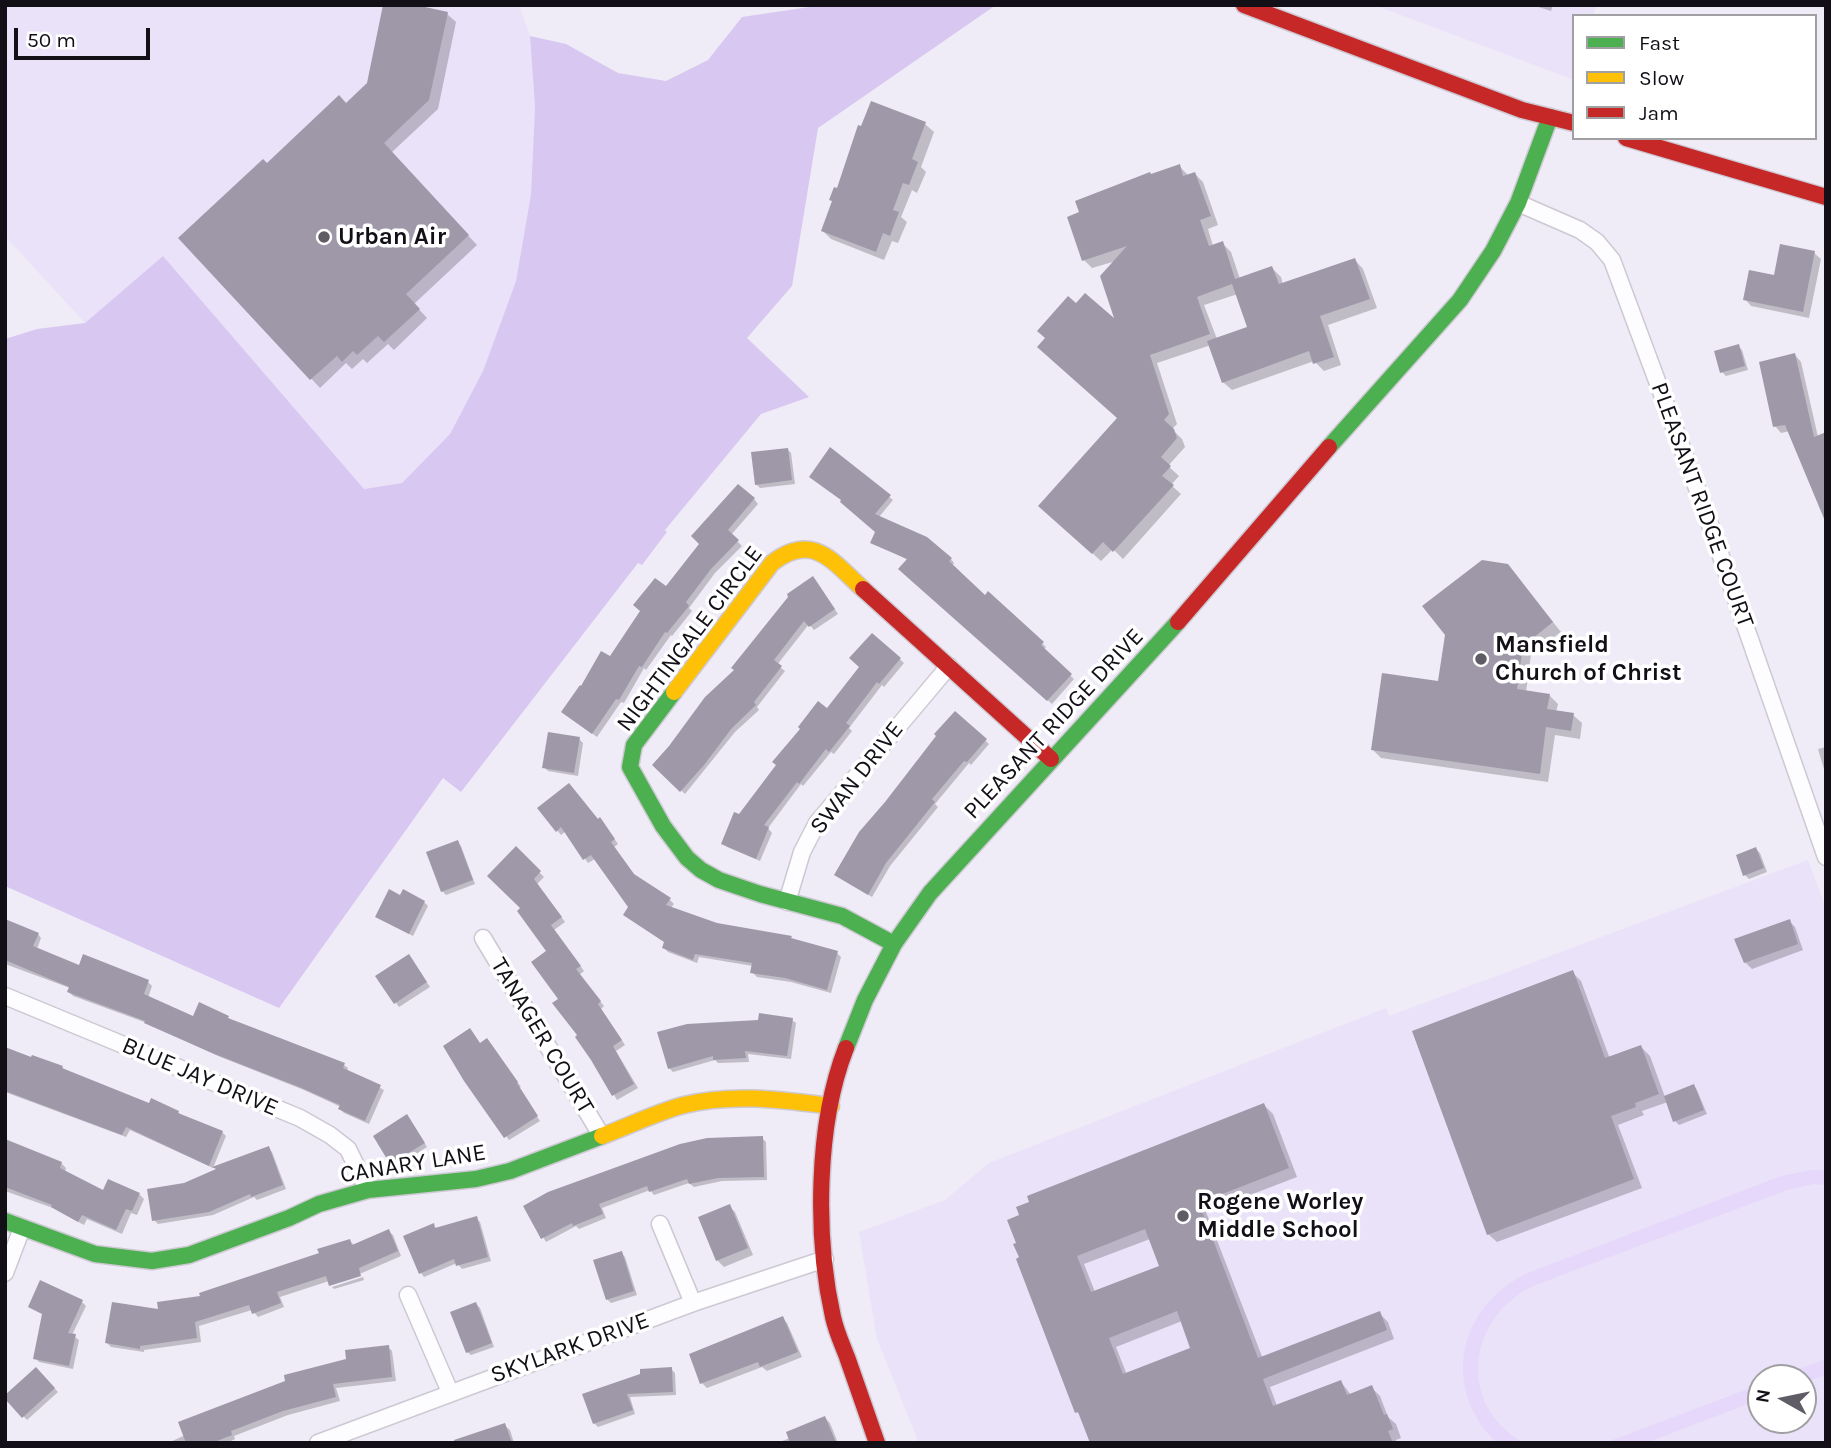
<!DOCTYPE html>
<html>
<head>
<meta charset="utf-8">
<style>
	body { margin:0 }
	#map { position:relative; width:1831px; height:1448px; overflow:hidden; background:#efebf7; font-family:Karla,sans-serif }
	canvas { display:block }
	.frame { position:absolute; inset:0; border:7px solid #120f17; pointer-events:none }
	.legend { position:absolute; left:1572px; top:14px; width:245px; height:126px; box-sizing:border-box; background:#fff; border:2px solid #a09fa2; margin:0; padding:9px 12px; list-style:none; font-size:21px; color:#120f17 }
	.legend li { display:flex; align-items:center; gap:14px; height:35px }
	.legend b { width:35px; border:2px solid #a09fa2 }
	.north { position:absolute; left:1747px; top:1364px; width:70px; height:70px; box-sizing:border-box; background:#fff; border:2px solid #a09fa2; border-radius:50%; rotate:279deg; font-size:19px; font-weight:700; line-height:28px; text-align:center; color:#120f17 }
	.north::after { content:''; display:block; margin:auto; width:24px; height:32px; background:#5f5c65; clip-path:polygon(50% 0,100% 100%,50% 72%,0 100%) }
	.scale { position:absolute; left:14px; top:28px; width:136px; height:32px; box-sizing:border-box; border:4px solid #120f17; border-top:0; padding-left:9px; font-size:21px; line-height:24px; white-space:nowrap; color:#120f17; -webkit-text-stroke:5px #fff; paint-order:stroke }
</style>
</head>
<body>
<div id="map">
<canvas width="1831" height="1448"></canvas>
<div class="frame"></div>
<ul class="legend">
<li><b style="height:9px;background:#4caf50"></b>Fast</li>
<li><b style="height:9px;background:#ffc107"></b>Slow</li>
<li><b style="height:9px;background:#c62828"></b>Jam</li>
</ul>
<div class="north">N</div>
<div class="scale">50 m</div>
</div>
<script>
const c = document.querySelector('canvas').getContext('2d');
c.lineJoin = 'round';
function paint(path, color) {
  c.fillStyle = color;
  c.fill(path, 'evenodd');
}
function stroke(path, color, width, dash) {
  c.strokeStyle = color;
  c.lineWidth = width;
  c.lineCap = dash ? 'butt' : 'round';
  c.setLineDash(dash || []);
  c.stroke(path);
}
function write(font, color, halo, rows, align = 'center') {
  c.font = font + ' Karla,sans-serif';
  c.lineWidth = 7;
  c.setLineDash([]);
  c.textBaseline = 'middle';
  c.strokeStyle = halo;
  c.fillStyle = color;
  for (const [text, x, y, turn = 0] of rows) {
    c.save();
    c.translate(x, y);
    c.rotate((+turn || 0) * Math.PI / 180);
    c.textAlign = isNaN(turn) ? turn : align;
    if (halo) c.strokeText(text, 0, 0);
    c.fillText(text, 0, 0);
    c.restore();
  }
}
paint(new Path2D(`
	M5,5h514l11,31 5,71 -4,87 -15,87 -33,90 -33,63 -48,49 -38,6 -201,-233 -78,67 -80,-87z
	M1374,5h222l-3,11h-19v64z
	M1808,860l18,48v535h-907l-42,-104 -18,-107 86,-32 44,-37 397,-155 3,8zM1761,1378h42v42h-42z`), '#eae2f8');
paint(new Path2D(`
	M1812,1170h14v15l-13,-1 -26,6 -254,96c-66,32 -77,119 -9,157h-27c-57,-55 -39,-137 31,-170l253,-97z
	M1826,1359v16l-23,8v-5h-27z
	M1761,1384v15l-115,44h-41z`), '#e5d8fa');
paint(new Path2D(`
	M823,5h173l-178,123 -26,158 -45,52 62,59 -48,17 -96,116 2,2 -25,33 -4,-2 -177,229 -18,-14 -164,230 -274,-122v-547l32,-10 48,-6 78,-67 201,233 38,-6 48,-49 33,-63 33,-90 15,-87 4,-87 -5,-71 36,8 52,29 48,8 42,-21 34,-43z`), '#d8c8f1');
paint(new Path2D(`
	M1532,5h21l-2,6z
	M447,14l9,8 -18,87 -47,44 86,92 -63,59 13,14 -33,32 -6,-6 -21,19 -4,-4 -11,10 -6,-6 -26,25 -139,-150 86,-73 79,-60z
	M925,124l9,8 -13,35 5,5 -9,21 -5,-3 -11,27 6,5 -9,21 -6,-2 -8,19 -53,-21 -8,-8 10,-28 -2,-3 7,-10z
	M1179,166l10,10 6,-2 8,8 15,43 -10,4 5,17 9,-3 9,9 9,27 32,-11 9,9 2,8 72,-25 8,9 14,39 -49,17 13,40 -17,6 -10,-10 -82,29 -9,-8 -12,-37 -54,18 20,61 -5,5 10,10 3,8 -17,19 11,10 -8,9 10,9 -58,65 -10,-10 -12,12 -52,-47 70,-95 -42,-113 40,18 -1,-63 -24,7 -8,-8 -3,-46 70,-38zM1238,294l11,34 -32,11 -13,-34z
	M1814,253l7,6 -12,59 -58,-12 -6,-7z
	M1738,346l4,4 6,20 -22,6 -4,-4z
	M1795,355l6,7 17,75 8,-3v74l-7,-6 -29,-71 -9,2 -6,-7z
	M787,449l4,4 4,31 -35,4 -4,-4z
	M831,450l62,50 -14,17 72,42 3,4 -2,3 33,31 3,-3 58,53 -3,3 31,29 -22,25 -152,-135 8,-9 -36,-18 5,-10z
	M754,499l4,5 -27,31 11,11 -27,27 -26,35 3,3 -20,25 -1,-1 -25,35 -2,-2 -20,35 -3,-1 -24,35 -29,-21 98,-127z
	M1507,565l54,67 -30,22 -5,38 23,3 9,9 -2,8 17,3 9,8 -2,16 -25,-4 -7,47 -167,-24 -8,-8 67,-67z
	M816,582l22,32 -24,16 -5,-6 -32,41 8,6 -28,36 2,3 -24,22 -50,62 -31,-29z
	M872,635l32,28 -20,24 -2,-2 -33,43 3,3 -18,23 -3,-2 -28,34 -2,-2 -33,44 4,5 -12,28 -33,-14 -4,-4 17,-27 88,-105 33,-44z
	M955,713l34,31 -18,21 -2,-2 -34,41 3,3 -48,59 -18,31 -36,-22 50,-72z
	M579,739l4,4 -5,33 -30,-5 -4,-4z
	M1826,747v29l-8,-27z
	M539,808l65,16 14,20 -4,3 22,30 33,22 5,5 -4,5 46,16 75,13 3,2 43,13 4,4 -10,36 -40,-11 -34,-5 -5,-5 1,-6 -54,-9 -2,6 -29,-11 -4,-4 2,-5 -36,-36 -35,-48 -7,4 -22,-32 -5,4z
	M457,842l4,4 14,38 -29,11 -4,-4z
	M516,849l28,28 -7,7 28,38 -11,8 30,41 -5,4 25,31 -3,3 24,36 -9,6 22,37 -21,12 -57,-101 -11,-47 -26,-43z
	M1756,849l4,4 7,19 -18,7 -4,-4z
	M401,897l23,5 4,4 -15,30 -36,-19z
	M1789,921l6,6 8,23 -51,19 -7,-7z
	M5,922l33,12 3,4 -4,11 42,18 69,15 4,4 -4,12 46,20h34l3,3 113,44 4,3 -1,3 37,19 -15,34 -25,-11 -4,-4 1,-2 -37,-17 -86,-34 -71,-33 -74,-27 -4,-4 1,-4 -65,-24z
	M412,960l18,27 -31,20 -3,-4z
	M1572,972l9,9 29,78 31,-12 9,9 15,41 29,-11 3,4 10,24 -28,11 -4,-4 -7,-19 -26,9 2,4 -26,10 24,63 -145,54 -9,-8z
	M792,1020l4,3 -5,36 -43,-5 1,8 -31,1 -3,-3 -42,12 -4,-4z
	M491,1044l30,43 -2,1 21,33 -31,19 -3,-4 -25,-91z
	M5,1049l57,18 4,4 84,35 28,6 5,5 39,15 4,4 -13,32 -83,-38 -4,7 -121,-45z
	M1264,1105l9,9 24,63 -91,35 57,147 116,-46 9,9 6,17 -124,48 7,19 64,-24 10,13 20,-8 9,9 8,21 8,7 5,14 -5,2 1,3h-305l-9,-25 -6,-6 -59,-152zM1150,1239l11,28 -66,25 -11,-28zM1182,1321l11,28 -66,26 -11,-28z
	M410,1120l17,27 -31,20 -21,-30z
	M762,1138l4,4 1,38 -45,1 -28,6 -5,-4 -35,12 -4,-5 -48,18 4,10 -27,11 -3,-3 -30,16 -21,-36z
	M5,1141l56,22 5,5 -1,4 39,21 35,1 5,5 -7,16 -6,-2 -9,21 -35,-15 -3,6 -31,-17 -48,-17z
	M268,1148l4,4 14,37 -29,11 -3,-3 -41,18 -55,9 -4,-4 30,-35z
	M729,1206l6,6 18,43 -29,12 -7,-7 -17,-42z
	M476,1218l4,4 11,39 -29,8 -5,-6 -33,14 -3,-4 12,-48 4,4z
	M388,1231l5,4 8,21 -39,17 -32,10 -1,-2 -49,16 4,10 -26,10 -6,-7 -53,16 2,16 -57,8v2l-33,-5 -4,-4 53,-32 161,-57 29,-13 4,4z
	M621,1253l4,4 12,38 -26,8 -4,-4z
	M363,1277l1,3 -30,9 -2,-2z
	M82,1302l4,4 -14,29 7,5 -6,29 -34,-7 -4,-4 9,-43 -14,-9z
	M476,1304l4,4 14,39 -23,8 -4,-3z
	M782,1318l5,5 15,34 -35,14 -5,-4 -55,21 -5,-5z
	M388,1347l4,4 4,30 -60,7 4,13 -52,14 -54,21 1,3 -8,4h-59l180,-83z
	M36,1369l22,23 -31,28 -21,-23z
	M671,1369l4,4 1,22 -46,2 5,17 -37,13 -4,-4 -10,-27z
	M825,1418l5,5 8,20h-61l13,-5z
	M504,1425l6,5 4,13h-49z`), '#0003');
paint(new Path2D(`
	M383,5h33l32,7 -19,88 -45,43 85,92 -63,59 14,15 -36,33 -6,-6 -21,19 -4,-4 -11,11 -5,-6 -27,24 -132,-142 85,-79 4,4 72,-68 7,8 21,-20z
	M871,101l55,21 -14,37 6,3 -9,23 -6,-2 -10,27 6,2 -9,24 -7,-3 -7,19 -55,-21 11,-30 -3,-1 5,-13 3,1 21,-63 3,1z
	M1180,164l3,12 12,-4 16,44 -11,4 9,26 14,-5 12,38 37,-13 7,18 76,-26 15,41 -50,17 14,41 -21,7 -4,-13 -87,32 -15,-42 40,-14 -15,-43 -35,13 13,37 -60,21 19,59 -5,6 10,9 3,9 -16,19 10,9 -9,10 12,9 -61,67 -10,-10 -11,12 -54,-48 79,-88 -80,-71 8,-9 -8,-7 31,-35 8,7 9,-10 29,25 -14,-42 27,-30 -45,15 -15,-44 12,-5 -4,-11 75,-29 1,2z
	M1780,244l35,7 -12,61 -60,-12 6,-30 25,5z
	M1739,344l6,22 -25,7 -6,-22z
	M1795,353l19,84 12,-5 -1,89 -40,-96 -12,2 -14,-65z
	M830,447l61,48 -16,19 52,23 25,21 -3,3 36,34 3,-4 56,51 -3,3 31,29 -25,27 -149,-132 9,-10 -37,-16 5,-11 -35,-30 1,-2 -32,-23z
	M788,448l4,32 -37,5 -4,-33z
	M738,484l17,14 -27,32 11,10 -28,29 -25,33 3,4 -22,27 -2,-1 -23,35 -3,-1 -20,34 -3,-1 -24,35 -31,-22 19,-27 1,1 20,-35 9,5 30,-45 -7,-6 22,-27 11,8 33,-42 -8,-8z
	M1482,560l26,4 45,58 -30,24 -6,43 33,5 -3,15 27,4 -3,18 -25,-4 -6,47 -169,-24 11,-77 56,8 7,-46 -23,-29z
	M813,576l22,33 -26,18 -5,-6 -30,39 8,6 -28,36 2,3 -24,23 -28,37 -24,27 -28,-27 17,-19 36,-49 29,-27 -3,-2 57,-71 -1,-3z
	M872,633l29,25 -22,26 -2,-2 -31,41 4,3 -21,26 -3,-3 -27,35 -2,-2 -33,43 5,2 -13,32 -35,-15 13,-32 5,2 37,-49 -4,-3 28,-33 -2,-2 20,-26 9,7 32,-41 -10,-9z
	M955,711l32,28 -20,23 -3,-1 -32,38 3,3 -49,61 -18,32 -34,-20 25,-43 26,-30 51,-66 -2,-2z
	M548,732l32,5 -6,36 -32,-5z
	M569,783l29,36 2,-2 15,22 -4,3 23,32 37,24 -5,7 51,18 75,13 -1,2 47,13 -11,39 -42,-12 -35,-5 2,-10 -57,-9 -2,6 -31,-12 2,-6 -41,-27 5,-8 -37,-52 -8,5 -22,-33 -5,5 -19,-24z
	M458,840l15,40 -32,12 -15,-40z
	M516,846l25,25 -7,8 28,38 -11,8 30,41 -5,3 25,32 -3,3 24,36 -9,6 21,38 -22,12 -21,-36 -16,-23 2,-2 -25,-32 6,-4 -27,-37 15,-11 -29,-40 3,-3 -33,-32z
	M1756,847l8,21 -21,8 -7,-21z
	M389,889l11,6 3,-6 22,12 -16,33 -34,-17z
	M5,919l34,14 -6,13 46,19 4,-11 66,26 -5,14 49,22 6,-14 30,14 -1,2 117,45 -2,5 38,17 -16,36 -27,-12 2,-4 -41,-18 -87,-34 -68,-30 1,-2 -78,-29 2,-5 -64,-27z
	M1790,919l8,25 -54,19 -10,-24z
	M409,954l18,28 -33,22 -19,-28z
	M1573,970l32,88 36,-13 18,49 -24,9 1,4 -25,9 23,63 -147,56 -75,-204z
	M759,1013l34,5 -6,38 -42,-5 1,7 -33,2v-4l-45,13 -11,-37 30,-8 71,-4z
	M470,1028l10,15 7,-5 31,44 -1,1 21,33 -34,22 -40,-57 -21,-35z
	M5,1047l26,10 1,-2 31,11 -1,2 87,35 2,-5 28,13 -1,2 45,18 -14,35 -83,-39 -4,8 -117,-44z
	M1694,1084l10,26 -31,12 -9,-26z
	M1264,1103l25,65 -90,35 59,155 122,-47 7,19 -124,49 10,27 68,-26 6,15 25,-10 12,30 3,-1 6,15 -5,2 5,12h-303l-12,-31 -3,1 -59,-154 3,-2 -6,-13 3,-1 -9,-23 12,-5 -3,-8 13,-5 -2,-6zM1145,1229l14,37 -68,26 -14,-36zM1177,1311l13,37 -67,26 -14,-36z
	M407,1114l18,29 -35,21 -17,-28z
	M763,1136l1,41 -46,1 -29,6 -2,-5 -38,13 -2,-6 -48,18 4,10 -30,12 -1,-3 -31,16 -18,-33 25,-14 132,-48 27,-6z
	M5,1139l57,23 -2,6 43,22 5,-11 32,14 -8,18 -6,-2 -10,21 -34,-15 -4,7 -27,-15 1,-2 -47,-18z
	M269,1146l14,39 -32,12 -1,-3 -41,18 -57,9 -5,-32 37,-6 32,-14 -4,-2z
	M730,1204l18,44 -32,13 -18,-44z
	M477,1216l11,41 -32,9 -2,-7 -35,15 -16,-38 31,-13 1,5z
	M389,1229l9,22 -39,17 2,8 -32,10 -3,-10 -49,16 4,11 -29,11 -3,-9 -54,17 2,16 -57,8v3l-35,-6 7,-41 46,7 -1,-7 43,-6 -1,-3 120,-40 -2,-4 33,-10 2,6z
	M622,1251l12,40 -28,9 -13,-40z
	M40,1280l43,20 -15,33 8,1 -7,32 -36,-7 9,-45 -14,-7z
	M476,1302l16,41 -26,10 -16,-41z
	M783,1316l15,36 -38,15 -2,-5 -58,22 -11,-30z
	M389,1345l3,32 -59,7 3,13 -53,14 -52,20 1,4 -20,8h-26l-8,-21 107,-41 -1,-6 62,-16 -1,-9z
	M36,1367l19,21 -33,30 -17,-19v-4z
	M672,1367l1,25 -46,2 6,16 -40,14 -11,-30 58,-20v-5z
	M825,1416l11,27h-46l-4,-11z
	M505,1423l7,20h-58v-3z`), '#9f98a9');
const street = new Path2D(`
	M1518,203l62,27 17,12 15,18 89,239 125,358
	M787,902l15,-50 15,-29 132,-157
	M483,938l118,197
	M5,996l295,122 30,17 18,14 20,41
	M660,1224l33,79
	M5,1273l17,-45
	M408,1295l42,97
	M318,1443l375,-140 132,-44`);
const fast = new Path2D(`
	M1329,447l131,-147 33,-49 25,-48 32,-86
	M674,692l-40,53 -4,22 33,59 24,32 14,12 18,10 41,14 82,22 52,28
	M846,1048l19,-48 29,-56 36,-51 248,-271
	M5,1221l90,33 57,7 37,-6 100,-37 30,-14 49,-14 108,-11 34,-8 92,-35`);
const slow = new Path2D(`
	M674,692l98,-129c41,-32 61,-1 91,26
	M602,1136c27,-10 55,-24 82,-31 49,-12 98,-5 147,1`);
const jam = new Path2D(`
	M1244,5l278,105 52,13
	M1626,138l200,59
	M863,589l188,170
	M1178,622l151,-175
	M846,1048c-30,77 -31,189 -13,269 3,14 9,27 14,40 10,29 20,57 30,86`);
stroke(street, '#cdc9d3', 19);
stroke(fast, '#cdc9d3', 19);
stroke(slow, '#cdc9d3', 19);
stroke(jam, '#cdc9d3', 19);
stroke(street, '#fdfcfe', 16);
stroke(fast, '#4caf50', 16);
stroke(slow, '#ffc107', 16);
stroke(jam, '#c62828', 16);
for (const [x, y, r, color] of [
	[324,237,7,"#5f5c65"],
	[1481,659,7,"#5f5c65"],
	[1183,1216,7,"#5f5c65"]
]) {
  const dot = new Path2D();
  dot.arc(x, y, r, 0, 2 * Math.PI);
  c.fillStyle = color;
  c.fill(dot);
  stroke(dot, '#fff', 2.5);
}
write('bold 24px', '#120f17', '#fff', [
	["Urban Air",338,237],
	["Mansfield",1495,645],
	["Church of Christ",1495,673],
	["Rogene Worley",1197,1202],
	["Middle School",1197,1230]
], 'left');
write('24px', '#120f17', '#fff', [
	["PLEASANT RIDGE COURT",1702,505,70],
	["NIGHTINGALE CIRCLE",690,639,-53],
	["PLEASANT RIDGE DRIVE",1054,724,-47],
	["SWAN DRIVE",857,778,-52],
	["TANAGER COURT",542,1036,59],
	["BLUE JAY DRIVE",200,1077,23],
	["CANARY LANE",413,1164,-9],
	["SKYLARK DRIVE",570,1348,-20]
]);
</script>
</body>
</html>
